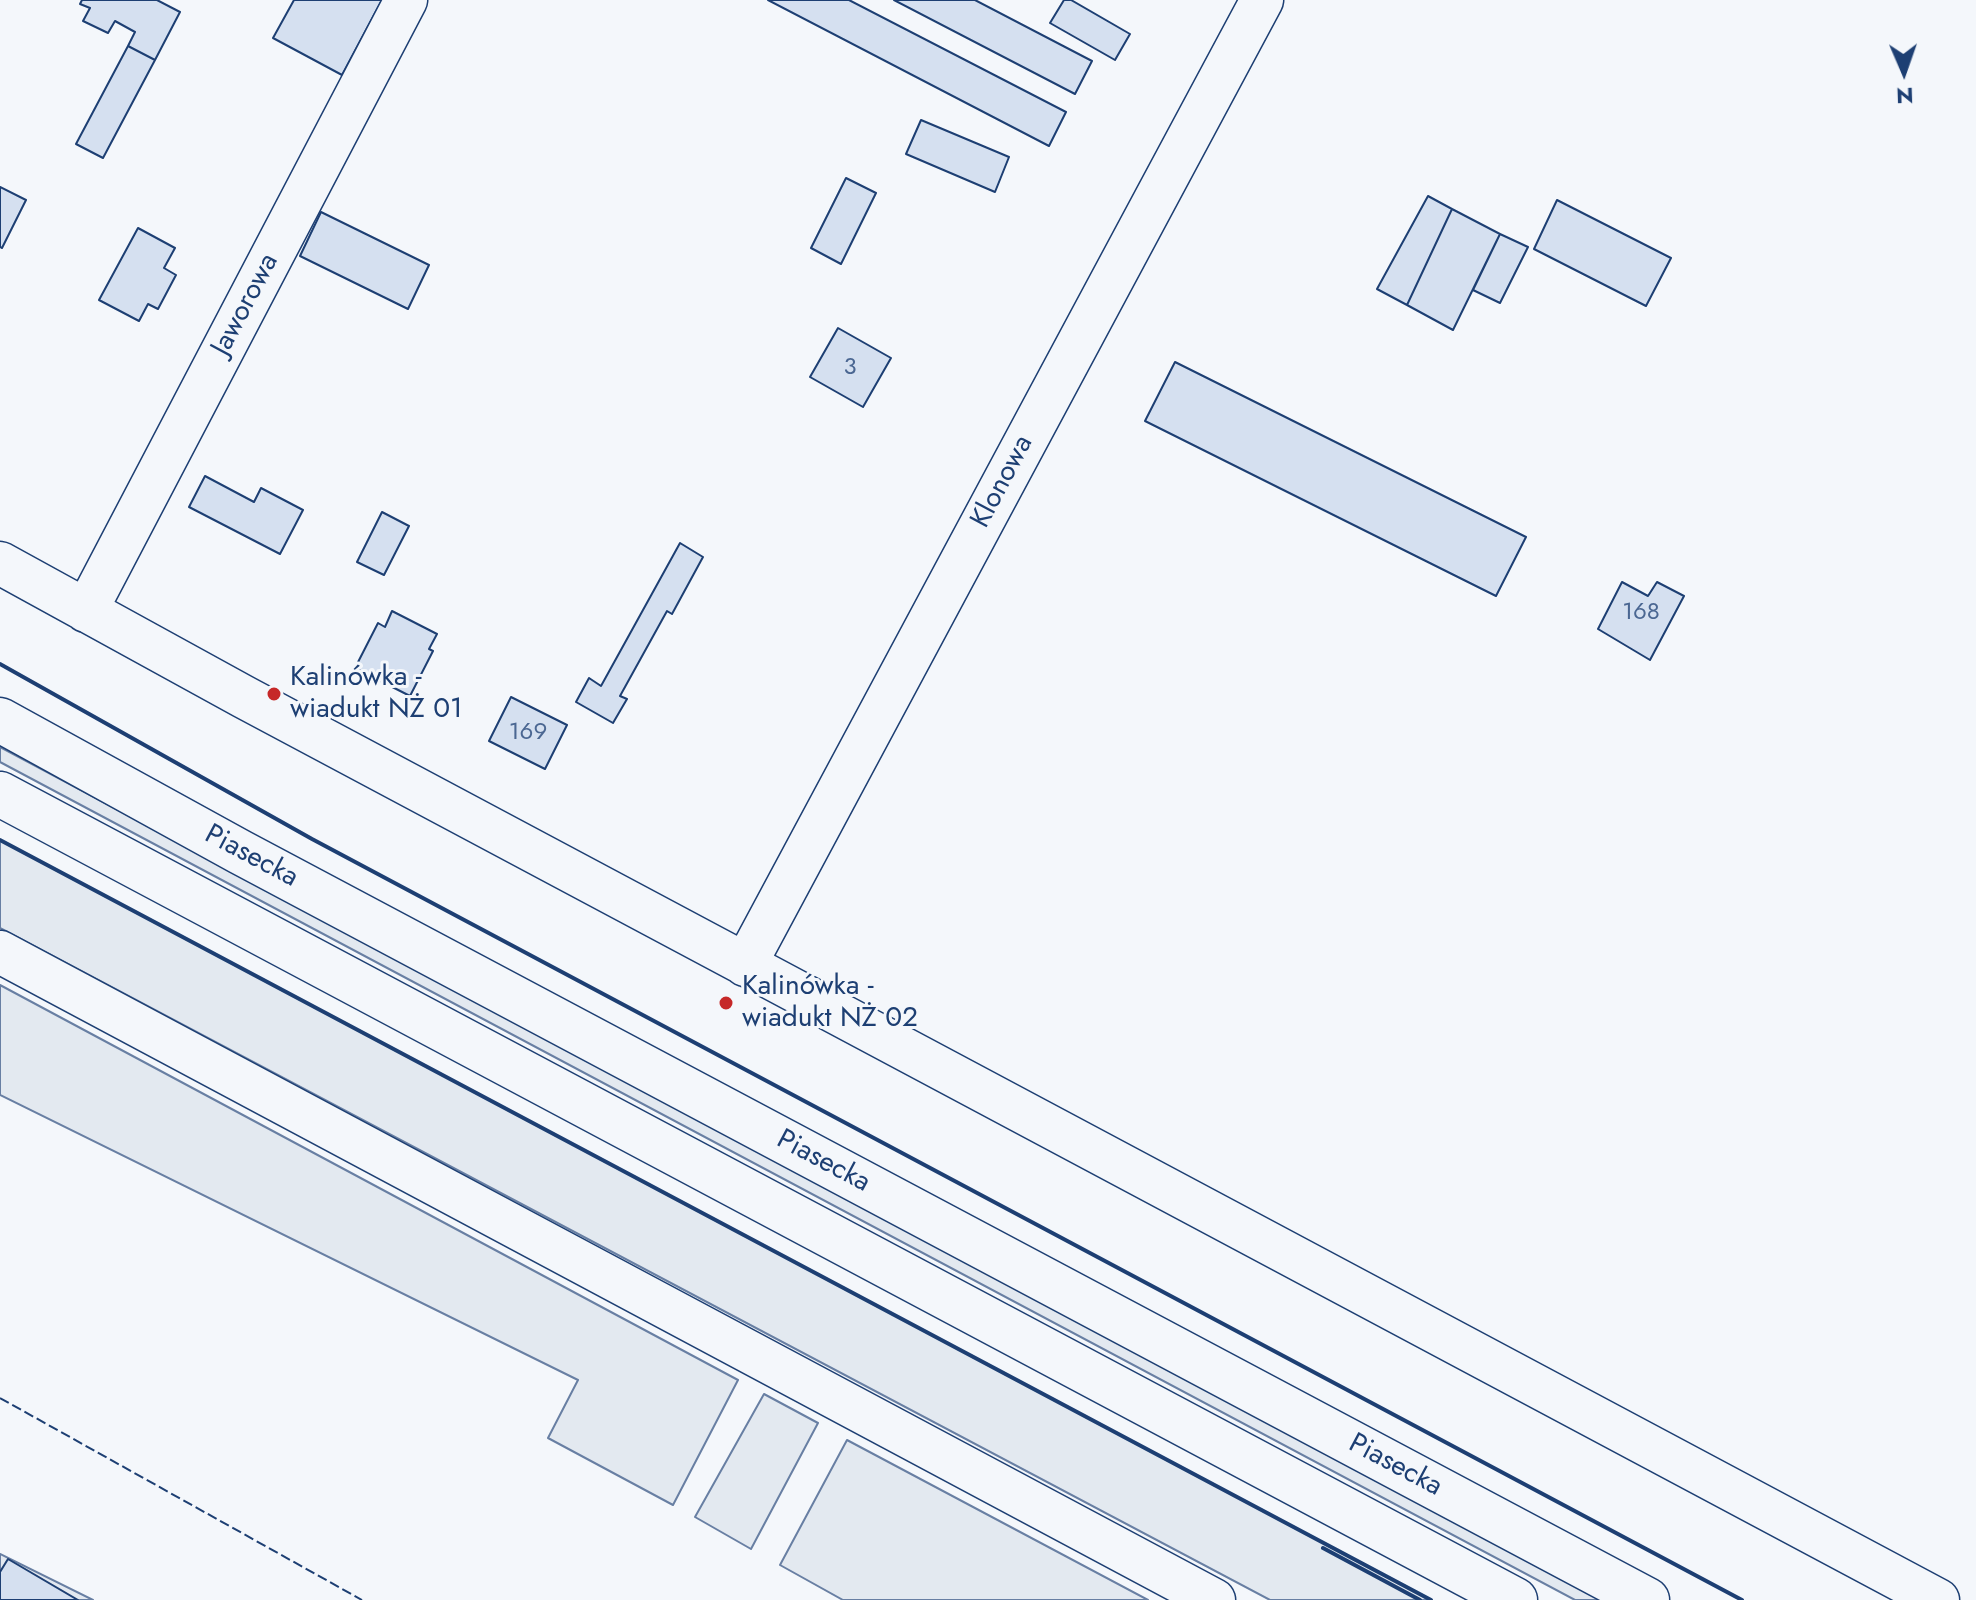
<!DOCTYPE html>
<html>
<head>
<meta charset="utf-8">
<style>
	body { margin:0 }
	#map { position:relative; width:1976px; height:1600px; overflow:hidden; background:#f4f7fb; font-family:Jost,sans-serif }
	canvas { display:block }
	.north { position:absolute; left:1864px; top:32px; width:80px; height:80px; -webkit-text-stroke:6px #f4f7fb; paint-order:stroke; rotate:178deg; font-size:22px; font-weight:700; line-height:32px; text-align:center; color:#1d3f73 }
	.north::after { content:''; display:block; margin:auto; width:28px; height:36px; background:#1d3f73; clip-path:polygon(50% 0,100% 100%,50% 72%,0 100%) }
</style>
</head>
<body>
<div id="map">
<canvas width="1976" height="1600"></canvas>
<div class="north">N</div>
</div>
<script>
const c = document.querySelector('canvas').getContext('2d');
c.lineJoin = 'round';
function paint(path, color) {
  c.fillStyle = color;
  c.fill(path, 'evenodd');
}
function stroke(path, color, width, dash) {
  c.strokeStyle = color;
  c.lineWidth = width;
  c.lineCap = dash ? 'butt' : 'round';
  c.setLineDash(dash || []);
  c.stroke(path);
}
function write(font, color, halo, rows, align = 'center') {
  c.font = font + ' Jost,sans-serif';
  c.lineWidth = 6;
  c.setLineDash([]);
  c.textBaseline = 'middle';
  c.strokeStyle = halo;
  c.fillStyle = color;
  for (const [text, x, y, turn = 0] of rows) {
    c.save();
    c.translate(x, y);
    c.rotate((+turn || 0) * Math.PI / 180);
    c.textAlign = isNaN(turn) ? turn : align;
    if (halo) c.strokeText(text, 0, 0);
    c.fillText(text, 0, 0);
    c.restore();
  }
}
const green = new Path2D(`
	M0,747l1603,853h-28l-1575,-838z
	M0,840l1431,760h-161l-1270,-672z
	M0,985l738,395 -65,125 -125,-67 30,-58 -578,-285z
	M764,1394l54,29 -67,126 -56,-32z
	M847,1440l301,160h-305l-63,-35z
	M0,1554l93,46h-93z`);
paint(green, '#e3e9f0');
stroke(green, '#687fa3', 2);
const building = new Path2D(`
	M82,0h75l23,12 -25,48 -27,-14 7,-14 -20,-11 -7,12 -25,-12 7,-13 -10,-4z
	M294,0h88l-40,75 -69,-37z
	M768,0h81l217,112 -17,34z
	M894,0h81l117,61 -17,33z
	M1064,0h7l59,34 -15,26 -65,-37z
	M128,46l27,14 -52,98 -27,-14z
	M921,120l88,37 -14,35 -89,-38z
	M846,178l30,15 -35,71 -30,-16z
	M0,187l26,13 -24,48 -2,-1z
	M1428,196l24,13 -45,96 -30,-16z
	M1557,200l114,58 -25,48 -112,-57z
	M1452,209l48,25 -47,96 -46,-25z
	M321,212l108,53 -21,44 -108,-53z
	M138,228l37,20 -11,20 12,7 -18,34 -10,-5 -9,17 -40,-21z
	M1500,234l28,13 -28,56 -27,-13z
	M838,328l53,30 -28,49 -53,-30z
	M1175,362l351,175 -30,59 -351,-175z
	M205,476l49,26 7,-14 42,22 -23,44 -91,-47z
	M382,512l27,14 -25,49 -27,-13z
	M680,543l23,14 -31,57 -5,-3 -47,85 7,3 -14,24 -37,-21 13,-24 12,8z
	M1622,582l26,14 9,-14 27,14 -34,64 -52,-31z
	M392,611l45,23 -8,15 4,2 -23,45 -55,-28 23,-45 7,4z
	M511,697l56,28 -22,44 -56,-28z
	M8,1559l70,41h-78v-28z`);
paint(building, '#d5e0f0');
stroke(building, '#1d3f73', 2);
const minor = new Path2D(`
	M0,563l244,134 1694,903
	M86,611l320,-611
	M0,952l1214,648
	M745,965l517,-965`);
const highway = new Path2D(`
	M0,720l240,132 1407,748
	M0,794l1515,806`);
stroke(minor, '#1d3f73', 45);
stroke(highway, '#1d3f73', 47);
stroke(minor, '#f4f7fb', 42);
stroke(highway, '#f4f7fb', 44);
stroke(new Path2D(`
	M0,1398l362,202`), '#1d3f73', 2, [10, 4]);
stroke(new Path2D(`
	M0,664l312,175 1430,761
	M0,840l1431,760
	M1323,1548l97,52`), '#1d3f73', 4);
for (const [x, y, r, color] of [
	[274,694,8,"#c62828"],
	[726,1003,8,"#c62828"]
]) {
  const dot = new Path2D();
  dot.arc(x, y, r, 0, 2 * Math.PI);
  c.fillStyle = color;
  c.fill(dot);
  stroke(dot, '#f4f7fb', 3);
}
write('24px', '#4b6792', null, [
	["3",850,368],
	["168",1641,613],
	["169",528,733]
]);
write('28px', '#1d3f73', '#f4f7fb', [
	["Jaworowa",246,305,-62],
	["Klonowa",1003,482,-62],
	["Piasecka",251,857,28],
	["Piasecka",823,1162,28],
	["Piasecka",1395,1466,28]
]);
write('28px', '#1d3f73', '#f4f7fb', [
	["Kalinówka -",290,678],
	["wiadukt NŻ 01",290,710],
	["Kalinówka -",742,987],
	["wiadukt NŻ 02",742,1019]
], 'left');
</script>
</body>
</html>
